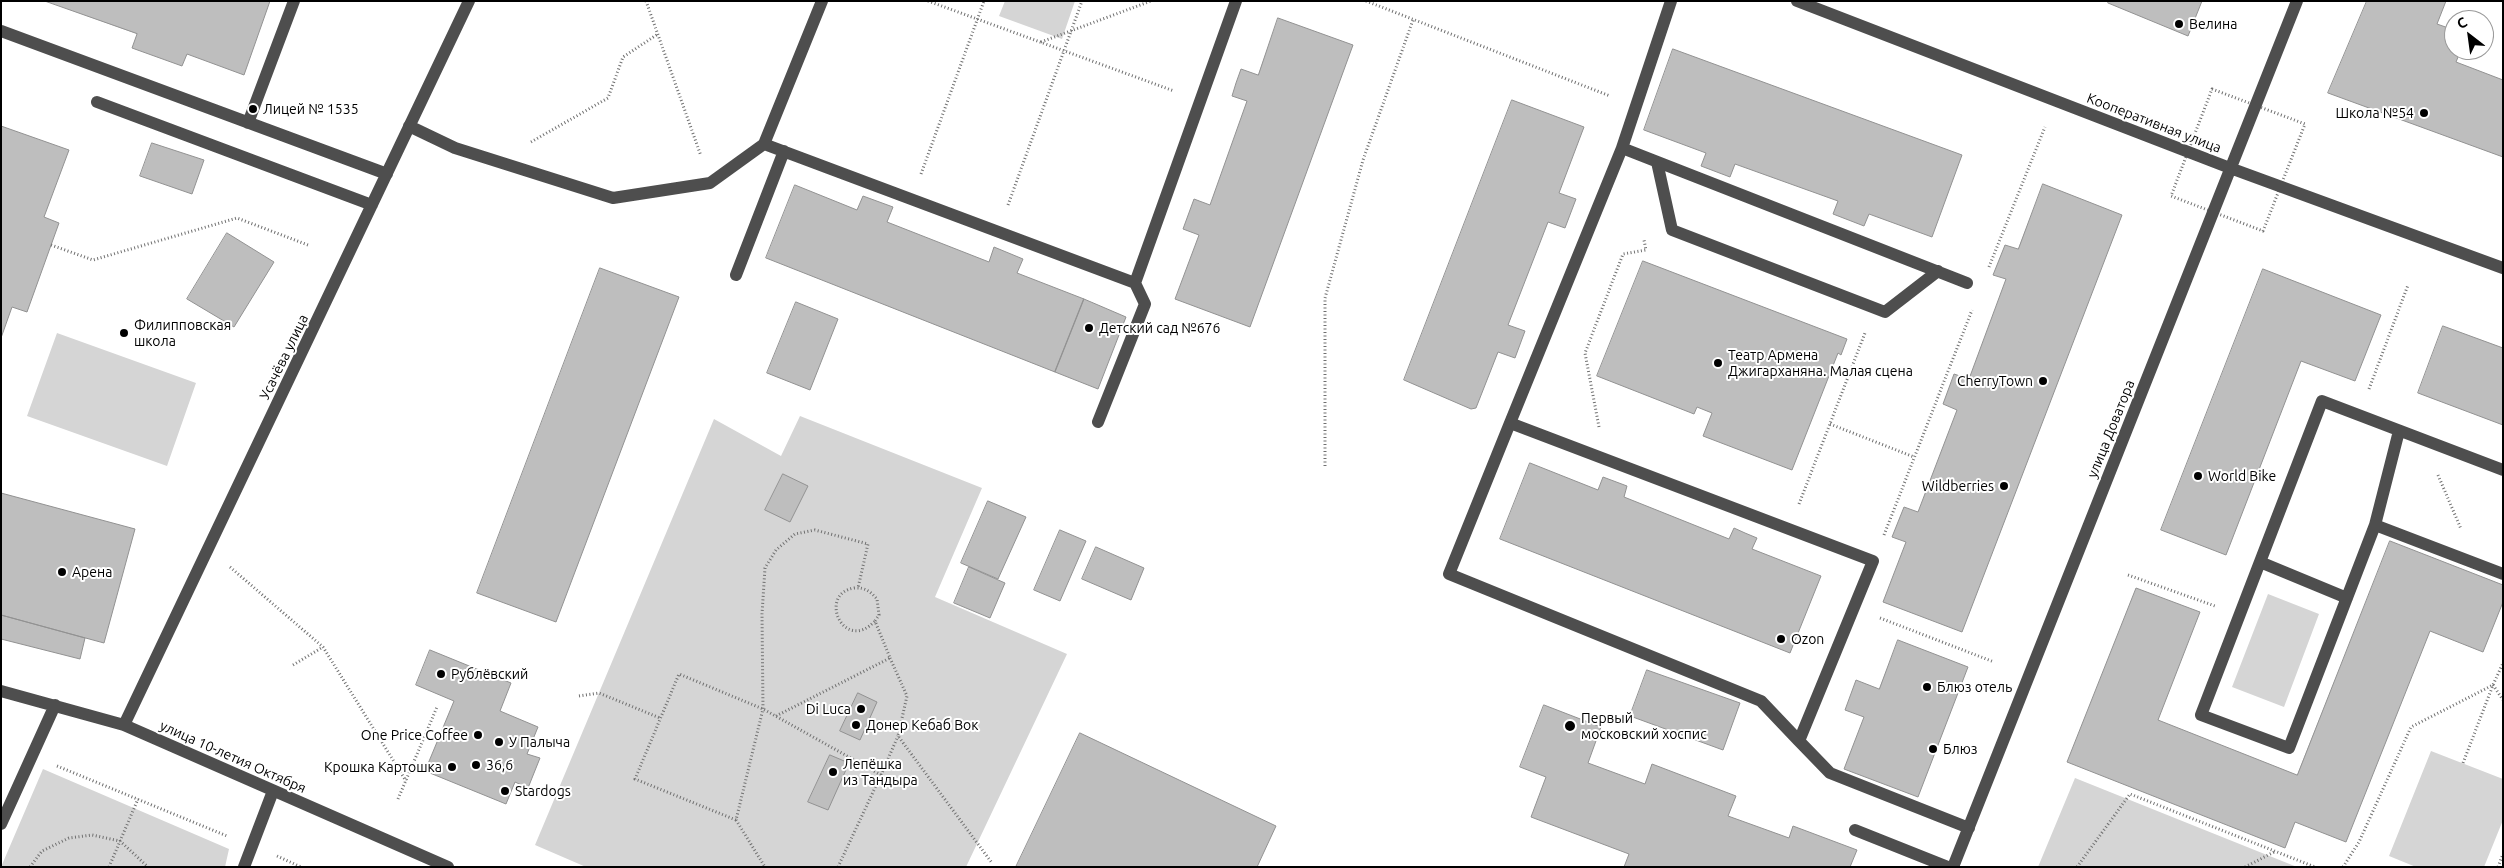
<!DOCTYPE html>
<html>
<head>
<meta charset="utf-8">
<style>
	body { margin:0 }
	#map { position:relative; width:2504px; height:868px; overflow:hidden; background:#fff; font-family:Ubuntu,sans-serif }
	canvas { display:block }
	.frame { position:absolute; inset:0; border:2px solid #000; pointer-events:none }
	.north { position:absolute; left:2444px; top:10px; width:50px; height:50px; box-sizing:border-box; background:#fff; border:1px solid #999; border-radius:50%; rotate:330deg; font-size:14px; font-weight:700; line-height:20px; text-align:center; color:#000 }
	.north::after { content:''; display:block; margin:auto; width:18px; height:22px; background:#000; clip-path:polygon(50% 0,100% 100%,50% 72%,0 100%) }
</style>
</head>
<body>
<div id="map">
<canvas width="2504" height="868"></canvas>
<div class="frame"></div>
<div class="north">С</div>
</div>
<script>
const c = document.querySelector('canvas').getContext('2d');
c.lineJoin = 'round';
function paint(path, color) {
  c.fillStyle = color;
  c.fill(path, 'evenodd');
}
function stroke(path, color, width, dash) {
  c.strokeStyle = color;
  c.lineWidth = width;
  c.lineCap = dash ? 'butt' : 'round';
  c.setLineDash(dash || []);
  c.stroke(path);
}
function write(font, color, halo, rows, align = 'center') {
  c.font = font + ' Ubuntu,sans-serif';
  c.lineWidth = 4;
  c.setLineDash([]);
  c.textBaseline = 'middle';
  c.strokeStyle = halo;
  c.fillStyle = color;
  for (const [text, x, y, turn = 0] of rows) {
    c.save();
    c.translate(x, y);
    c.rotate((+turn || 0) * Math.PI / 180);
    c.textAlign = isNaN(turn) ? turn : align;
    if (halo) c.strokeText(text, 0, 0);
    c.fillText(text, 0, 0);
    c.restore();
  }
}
paint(new Path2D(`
	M1005,1h70l-13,38 -63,-23z
	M57,333l139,50 -29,83 -140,-50z
	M800,416l182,72 -47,109 132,57 -101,213h-380l-51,-22 179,-426 67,37z
	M2268,594l51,20 -35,93 -52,-20z
	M2431,751l72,28v41l-19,47h-68l-27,-11z
	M43,769l186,80 -4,18h-224z
	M2075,778l222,89h-259z`), '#d5d5d5');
const building = new Path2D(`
	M45,1h225l-26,74 -57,-21 -5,12 -50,-18 5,-14z
	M2109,1h93l-14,35 -80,-33z
	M2367,1h79l-9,23 17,6v20h7l-5,12 47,18v77l-175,-64z
	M1278,18l75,27 -103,282 -75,-28 24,-64 -16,-6 11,-30 16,6 37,-104 -15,-5 4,-13 5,-14 17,6z
	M1673,49l289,106 -30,82 -63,-23 -5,12 -31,-12 5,-13 -103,-37 -5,13 -29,-11 5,-13 -62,-23z
	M1512,100l72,27 -25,66 17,6 -11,29 -17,-6 -40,103 17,6 -10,27 -17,-6 -22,56 -5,1 -67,-29z
	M1,126l68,24 -25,67 15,6 -32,89 -15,-5 -11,31z
	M152,143l52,17 -12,34 -52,-18z
	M2043,184l79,31 -160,417 -79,-30 23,-60 -14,-5 12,-30 14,5 39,-102 -14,-6 11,-30 15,5 37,-100 -13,-4 12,-30 13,4z
	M795,185l62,25 6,-14 30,11 -6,15 102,40 5,-15 29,12 -6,14 67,26 -29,73 -289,-114z
	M227,233l47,29 -40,65 -47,-28z
	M1643,261l204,78 -6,16 -3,-2 -46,117 -89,-34 9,-23 -15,-6 -3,7 -97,-38z
	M600,268l79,29 -123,325 -79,-29z
	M2263,269l118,46 -26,66 -54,-20 -75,194 -65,-25z
	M1084,299l42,18 -28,72 -43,-17z
	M796,302l42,17 -28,71 -43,-17z
	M2443,326l60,22v77l-85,-32z
	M1530,463l68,27 5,-13 24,9 -3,11 105,42 5,-11 11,5 12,5 -5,11 69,27 -31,77 -290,-114z
	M783,474l25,12 -18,36 -25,-12z
	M1,493l134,36 -31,114 -103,-28z
	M988,501l38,16 -28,62 -37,-16z
	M1060,530l26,11 -26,60 -26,-11z
	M2390,541l113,44v17l-20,50 -53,-21 -84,211 -51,-20 -10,26 -218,-86 69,-174 64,24 -42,108 139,55z
	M1096,547l48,21 -13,32 -49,-21z
	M969,567l36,16 -15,35 -36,-15z
	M1,615l84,23 -5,21 -79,-20z
	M1898,640l70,27 -50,130 -74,-28 20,-52 -19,-7 11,-30 23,9z
	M430,650l81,33 -11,28 38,16 -11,27 13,4 -12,30 -13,-6 -9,22 -81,-33 29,-70 -38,-16z
	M1647,670l93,33 -17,47 -93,-34z
	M858,693l19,9 -17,38 -20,-9z
	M1544,705l57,22 -13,36 57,21 7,-20 84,32 -8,20 61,22 4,-12 64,24 -7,17h-226l5,-13 -98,-37 15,-40 -26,-10z
	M1080,733l196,93 -19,41h-241z
	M830,755l19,8 -21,47 -20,-8z`);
paint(building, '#bebebe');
stroke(building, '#929292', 1);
stroke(new Path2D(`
	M646,1l55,155
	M928,1l246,90
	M1366,1l244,95
	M1041,42l110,-41
	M2212,89l93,35 -42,107 -92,-35z
	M531,142l77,-44 15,-41 35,-23
	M921,174l63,-173
	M1008,205l74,-204
	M51,245l42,15 144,-42 71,27
	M1989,267l56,-140
	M2369,389l39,-104
	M1830,424l84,33
	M1599,427l-14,-74 38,-99 23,-4 -2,-10
	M1325,466v-168l38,-138 50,-140
	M2438,475l23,54
	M1799,504l66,-171
	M1884,535l88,-225
	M230,567l93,80 83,134
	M2128,575l87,31
	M1880,618l114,44
	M890,658l17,38 -9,40 94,127
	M293,665l30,-18
	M2493,685l10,15
	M579,696l20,-3 61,25
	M776,716l114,-58 -15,-37 4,-6 -2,-16c-6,-7 -12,-12 -23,-11 -37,6 -10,66 21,33
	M2463,763l30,-78
	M57,766l170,70
	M881,775l17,-39
	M398,799l39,-92
	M736,820l29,47
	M277,856l24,11
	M30,867l12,-16 27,-13 23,-3 28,6 28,26
	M109,867l29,-68
	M838,867l43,-92 -118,-66 -84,-35 -44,105 101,41 27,-111 -1,-95 3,-46 11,-18 19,-16 20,-4 53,14 -10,44
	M2077,867l53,-73 185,73
	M2245,867l31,-16
	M2343,867l16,-25 52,-115 82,-42 10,-22
	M2498,867l5,-13`), '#707070', 3, [1, 2.5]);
stroke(new Path2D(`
	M1797,1l433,167 273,100
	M1,31l386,143
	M97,102l275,103
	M248,123l46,-122
	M409,126l46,22 158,50 97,-15 54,-39 58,-143
	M764,144l371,139 101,-282
	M1622,148l49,-147
	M1657,162l15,68 213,82 53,-41
	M736,275l48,-124
	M1967,283l-345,-135 -112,275 363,138 -74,180 31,32 139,55
	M1098,422l47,-118 -10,-21
	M1510,423l-61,151 312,127 38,40
	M2503,470l-181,-69 -121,314 88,33 86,-223 128,49
	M2375,525l24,-94
	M2260,562l87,36
	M1,691l123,34 324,142
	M124,725l345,-724
	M1,824l54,-119
	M1855,830l93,37
	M244,867l29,-76
	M1953,867l344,-866`), '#4e4e4e', 12);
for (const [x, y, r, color] of [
	[2179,24,5,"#000"],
	[253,109,5,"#000"],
	[2424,113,5,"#000"],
	[1089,328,5,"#000"],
	[124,333,5,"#000"],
	[1718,363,5,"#000"],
	[2043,381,5,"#000"],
	[2198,476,5,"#000"],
	[2004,486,5,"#000"],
	[62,572,5,"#000"],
	[1781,639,5,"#000"],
	[441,674,5,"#000"],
	[1927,687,5,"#000"],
	[861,709,5,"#000"],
	[856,725,5,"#000"],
	[1570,726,6,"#000"],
	[478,735,5,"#000"],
	[499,742,5,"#000"],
	[1933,749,5,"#000"],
	[476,765,5,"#000"],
	[452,767,5,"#000"],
	[833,772,5,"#000"],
	[505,791,5,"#000"]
]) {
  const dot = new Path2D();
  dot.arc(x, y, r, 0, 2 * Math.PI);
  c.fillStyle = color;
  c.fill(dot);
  stroke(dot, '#fff', 2);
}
write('14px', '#000', '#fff', [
	["Велина",2189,24],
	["Лицей № 1535",263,109],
	["Школа №54",2414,113,"right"],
	["Филипповская",134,325],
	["школа",134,341],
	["Детский сад №676",1099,328],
	["Театр Армена",1728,355],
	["Джигарханяна. Малая сцена",1728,371],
	["CherryTown",2033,381,"right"],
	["World Bike",2208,476],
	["Wildberries",1994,486,"right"],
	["Арена",72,572],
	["Ozon",1791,639],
	["Рублёвский",451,674],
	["Блюз отель",1937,687],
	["Di Luca",851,709,"right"],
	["Первый",1581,718],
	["московский хоспис",1581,734],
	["Донер Кебаб Вок",866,725],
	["One Price Coffee",468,735,"right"],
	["У Палыча",509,742],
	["Блюз",1943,749],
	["Лепёшка",843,764],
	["из Тандыра",843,780],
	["36,6",486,765],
	["Крошка Картошка",442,767,"right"],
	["Stardogs",515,791]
], 'left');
write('14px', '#000', '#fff', [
	["Кооперативная улица",2154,123,21],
	["Усачёва улица",284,357,-64],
	["улица Доватора",2111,429,-68],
	["улица 10-летия Октября",233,757,24]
]);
</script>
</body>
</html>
